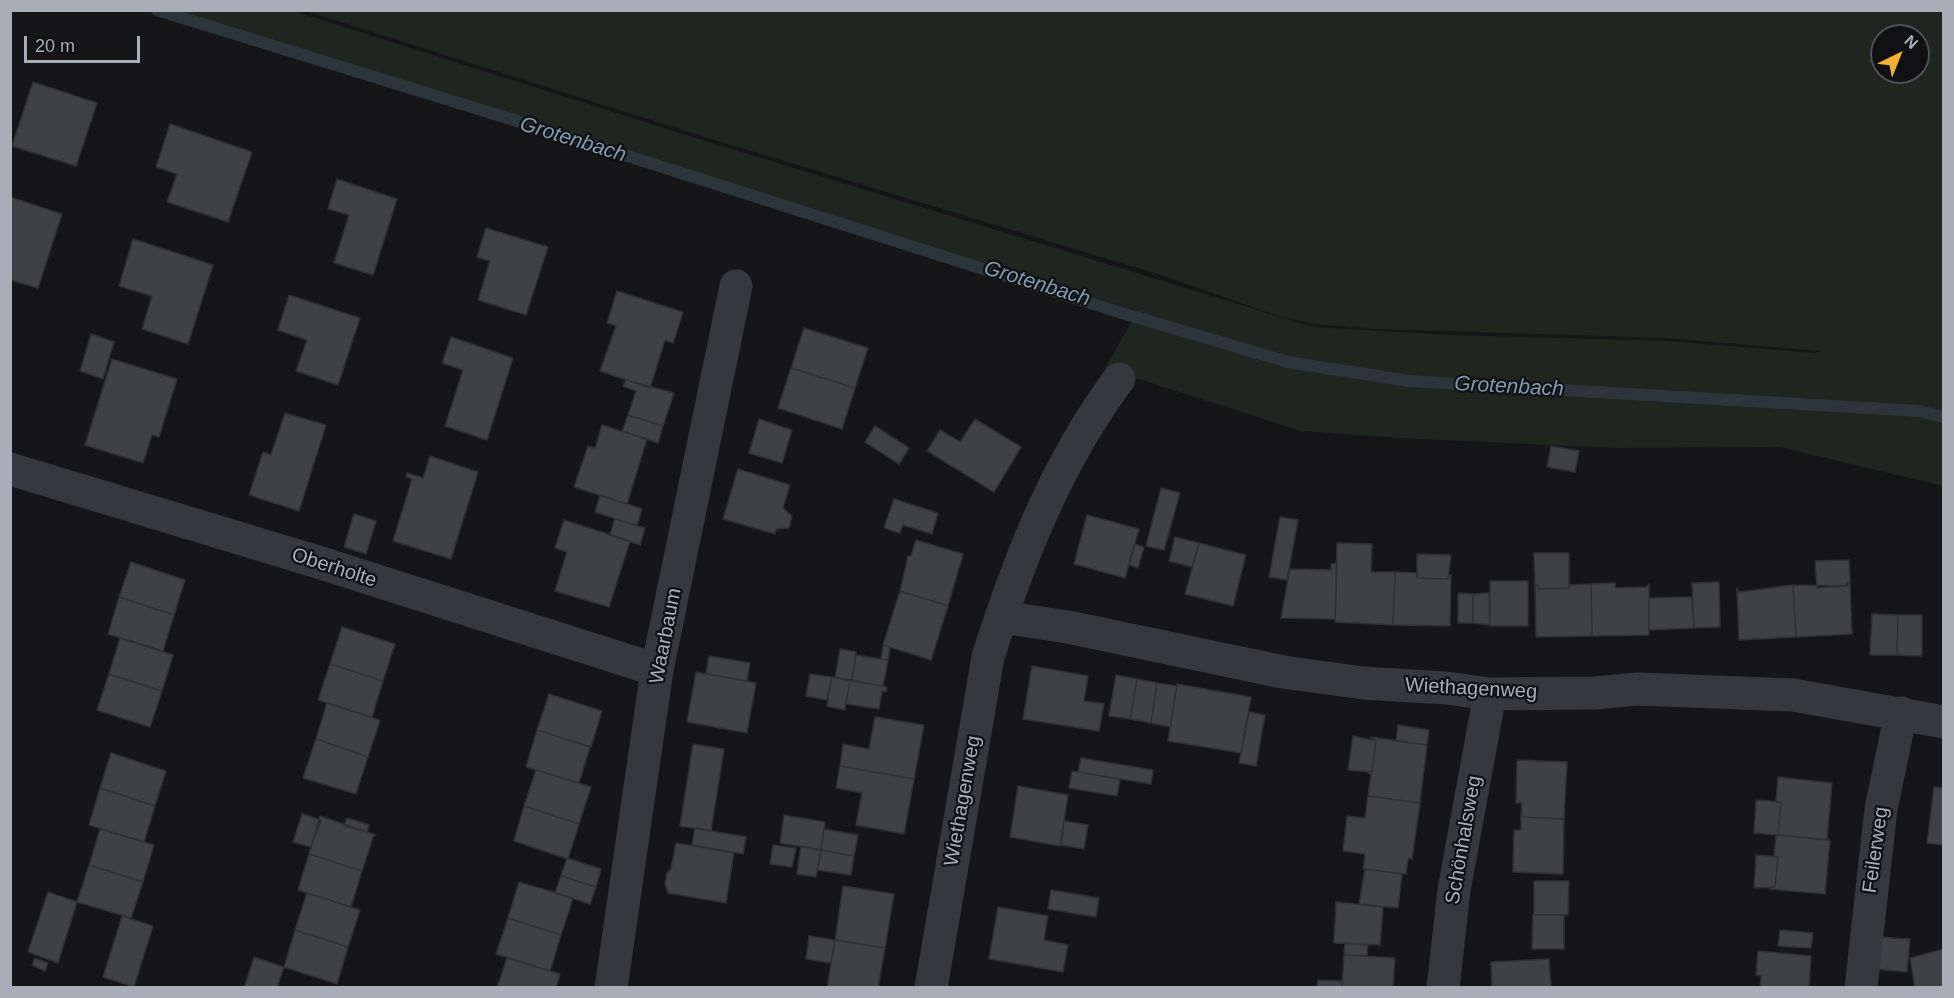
<!DOCTYPE html>
<html>
<head>
<meta charset="utf-8">
<style>
	body { margin:0 }
	#map { position:relative; width:1954px; height:998px; overflow:hidden; background:#161618; font-family:Arial,sans-serif }
	canvas { display:block }
	.frame { position:absolute; inset:0; border:12px solid #a8adb8; pointer-events:none }
	.north { position:absolute; left:1870px; top:24px; width:60px; height:60px; box-sizing:border-box; background:#111113; border:2px solid #4d4f55; border-radius:50%; rotate:43deg; font-size:16px; font-weight:700; line-height:24px; text-align:center; color:#a8adb8 }
	.north::after { content:''; display:block; margin:auto; width:21px; height:27px; background:#f2b134; clip-path:polygon(50% 0,100% 100%,50% 72%,0 100%) }
	.scale { position:absolute; left:24px; top:36px; width:116px; height:27px; box-sizing:border-box; border:3px solid #a8adb8; border-top:0; padding-left:8px; font-size:18px; line-height:21px; white-space:nowrap; color:#a8adb8; -webkit-text-stroke:4px #111113; paint-order:stroke }
</style>
</head>
<body>
<div id="map">
<canvas width="1954" height="998"></canvas>
<div class="frame"></div>
<div class="north">N</div>
<div class="scale">20 m</div>
</div>
<script>
const c = document.querySelector('canvas').getContext('2d');
c.lineJoin = 'round';
function paint(path, color) {
  c.fillStyle = color;
  c.fill(path, 'evenodd');
}
function stroke(path, color, width, dash) {
  c.strokeStyle = color;
  c.lineWidth = width;
  c.lineCap = dash ? 'butt' : 'round';
  c.setLineDash(dash || []);
  c.stroke(path);
}
function write(font, color, halo, rows, align = 'center') {
  c.font = font + ' Arial,sans-serif';
  c.lineWidth = 4.5;
  c.setLineDash([]);
  c.textBaseline = 'middle';
  c.strokeStyle = halo;
  c.fillStyle = color;
  for (const [text, x, y, turn = 0] of rows) {
    c.save();
    c.translate(x, y);
    c.rotate((+turn || 0) * Math.PI / 180);
    c.textAlign = isNaN(turn) ? turn : align;
    if (halo) c.strokeText(text, 0, 0);
    c.fillText(text, 0, 0);
    c.restore();
  }
}
paint(new Path2D(`
	M179,11h114l409,129 611,187 139,8 214,6 149,12 6,-2 -155,-13 -288,-9 -63,-5 -37,-8 -117,-41 -456,-138 -399,-126h1637v475l-163,-39 -162,1 -218,-10 -99,-7 -196,-63 33,-57zM1882,36h36v36h-36z`), '#1e261f');
stroke(new Path2D(`
	M157,10l373,115 592,188 166,49 121,19 510,30 25,6`), '#2c353c', 12);
const building = new Path2D(`
	M33,82l64,21 -21,63 -64,-20z
	M170,124l82,28 -24,70 -61,-20 10,-28 -21,-7z
	M337,179l60,20 -24,76 -39,-12 15,-48 -21,-6z
	M10,197l52,17 -24,74 -28,-8z
	M486,228l62,19 -22,68 -48,-15 12,-39 -13,-4z
	M133,239l80,26 -25,79 -46,-15 10,-33 -33,-10z
	M617,291l66,21 -10,31 -8,-3 -15,48 -50,-17 16,-45 -9,-3z
	M289,295l71,23 -22,67 -42,-14 11,-31 -29,-10z
	M804,328l64,20 -13,40 -64,-20z
	M91,334l23,8 -11,37 -23,-8z
	M451,337l62,21 -26,82 -42,-14 18,-56 -21,-7z
	M112,359l65,20 -18,58 -7,-2 -9,28 -58,-18z
	M791,368l64,20 -13,41 -64,-21z
	M626,380l48,13 -11,33 -35,-11 8,-24 -13,-5z
	M285,413l41,12 -27,86 -50,-16 14,-43 8,3z
	M628,415l35,11 -5,17 -36,-12z
	M759,419l33,11 -10,33 -33,-10z
	M975,419l46,28 -27,45 -67,-41 13,-21 20,12z
	M602,425l45,14 -20,65 -53,-17 14,-41 7,2z
	M875,426l34,22 -10,16 -34,-22z
	M1551,446l28,5 -4,21 -28,-5z
	M430,456l48,16 -27,87 -58,-18 19,-62 -6,-2 1,-4 16,5z
	M738,469l52,16 -7,23 9,8 -3,12 -13,1 -1,5 -52,-15z
	M1161,488l19,5 -16,57 -18,-4z
	M600,495l42,14 -5,17 -42,-14z
	M894,499l44,14 -6,21 -29,-9 -3,8 -16,-5z
	M354,514l22,7 -10,33 -22,-7z
	M1087,515l52,14 -14,49 -51,-14z
	M1280,517l18,3 -11,60 -18,-3z
	M615,519l30,9 -5,17 -30,-10z
	M564,520l66,21 -21,66 -54,-16 12,-39 -12,-4z
	M1175,537l24,6 -7,24 -23,-6z
	M916,540l47,14 -15,52 -48,-15 8,-35h3z
	M1199,543l47,12 -13,51 -48,-12z
	M1337,543l35,1 -1,28h24l-2,53 -58,-3z
	M1135,544l9,3 -6,21 -9,-3z
	M1534,553h35v35l-31,1v-4h-3z
	M1417,554l34,1 -3,24 -31,-1z
	M1849,560l1,23h-3v3l-30,2 -2,-27z
	M131,562l54,18 -11,35 -55,-18z
	M1337,563l-2,56 -54,-1 9,-49 41,1v-6z
	M1395,572l23,1 -1,5 31,1 1,-4h2l-1,51 -57,-1z
	M1490,581h38v45h-38z
	M1719,582l1,45 -26,1 -2,-45z
	M1615,583v5l31,-1 3,-3v51l-57,1 -1,-52z
	M1847,583h3l2,51 -56,3 -3,-52 54,1z
	M1591,584l1,52 -56,1 -1,-52h3v4l31,-1v-3z
	M1793,585l3,52 -57,3 -2,-52 2,4z
	M900,591l48,15 -17,54 -48,-15z
	M1458,593l15,1v29h-15z
	M1489,593l1,32 -17,-2v-29z
	M119,597l55,18 -11,36 -55,-17z
	M1692,597l2,31 -45,2v-32z
	M1872,614l26,1 -1,40h-27z
	M1898,615h24v41l-25,-1z
	M342,627l53,17 -12,37 -53,-17z
	M120,638l53,17 -11,36 -53,-17z
	M883,645l7,2 -2,13 -7,-1z
	M840,649l16,3 -4,29 -17,-3z
	M856,655l32,5 -5,26 -31,-5z
	M709,656l41,7 -3,18 -41,-7z
	M330,664l53,17 -11,36 -54,-17z
	M1032,666l56,10 -4,25 20,3 -5,27 -76,-12z
	M696,672l60,11 -9,50 -60,-11z
	M109,674l53,17 -12,36 -53,-17z
	M810,674l22,3 -5,23 -21,-4z
	M1116,675l21,4 -7,40 -21,-3z
	M832,677l18,3 -5,30 -18,-4z
	M1137,679l20,4 -6,40 -21,-4z
	M850,680l37,7 -1,5 -4,-1 -3,18 -33,-5z
	M1157,683l20,3 -7,41 -19,-4z
	M1177,684l74,13 -10,56 -73,-12z
	M549,694l53,17 -11,36 -54,-17z
	M327,703l53,17 -12,37 -52,-18z
	M1249,712l16,3 -9,51 -17,-3z
	M875,717l49,8 -10,54 -74,-13 3,-22 26,5z
	M1398,725l31,5 -2,15 -31,-4z
	M537,730l53,17 -11,36 -53,-16z
	M1353,736l23,5 -4,31 -24,-2z
	M1371,737l56,8 -7,58 -52,-7 3,-22 -3,-1 4,-1 4,-31z
	M316,739l52,18 -12,37 -53,-16z
	M693,744l31,5 -13,82 -31,-5z
	M111,753l55,18 -11,35 -55,-18z
	M1081,758l72,12 -2,14 -73,-12z
	M1517,760l50,2 -3,57 -43,-2 1,-14h-6z
	M840,766l74,13 -10,55 -48,-9 6,-32 -26,-5z
	M536,770l55,17 -12,37 -55,-18z
	M1072,771l48,8 -3,17 -48,-8z
	M1778,777l54,6 -5,57 -49,-5 3,-33h-5z
	M1018,786l50,9 -8,51 -50,-9z
	M1934,787l10,1v57l-17,-2z
	M100,788l55,18 -11,36 -55,-17z
	M1368,796l52,7 -8,56 -4,-1 -2,16 -43,-5 2,-15 -22,-3 4,-35 18,2z
	M1756,800l25,2 -3,33 -24,-2z
	M524,806l55,18 -11,35 -54,-18z
	M302,814l19,6 -10,27 -18,-5z
	M784,815l41,7 -4,28 -41,-7z
	M320,816l56,19 -3,2 -11,34 -53,-17z
	M1521,817l43,2 -1,55 -50,-2 1,-42h7z
	M347,818l22,7 -2,7 -23,-6z
	M1064,821l24,4 -4,24 -23,-4z
	M695,828l51,9 -3,17 -51,-9z
	M100,829l54,16 -11,37 -54,-17z
	M824,829l34,6 -4,21 -33,-6z
	M1776,835l54,5 -5,54 -55,-5v-2h5l3,-30h-4z
	M676,843l58,10 -8,50 -58,-10 -3,-9 2,-11 4,-4z
	M773,845l23,3 -4,19 -22,-3z
	M801,846l20,4 -5,27 -19,-3z
	M821,850l33,6 -3,19 -34,-5z
	M309,854l53,17 -11,36 -53,-17z
	M1756,855l22,2 -3,30 -21,1z
	M567,858l34,11 -5,18 -35,-11z
	M89,865l54,17 -12,36 -54,-16z
	M1365,869l37,5 -4,34 -39,-4z
	M561,876l35,11 -6,17 -35,-11z
	M1534,881h35l-1,34h-34z
	M519,882l54,16 -12,37 -53,-17z
	M843,886l51,8 -9,54 -50,-8z
	M1051,890l48,8 -3,19 -48,-8z
	M48,892l29,10 -19,61 -30,-11z
	M307,893l53,17 -12,37 -53,-17z
	M1336,902l47,5 -3,38 -46,-2z
	M998,907l50,9 -4,24 24,5 -5,27 -74,-13z
	M1533,915h31v34h-32z
	M122,916l31,10 -19,61 -31,-10z
	M508,918l53,17 -11,36 -54,-17z
	M295,930l53,17 -11,37 -53,-17z
	M1780,930l33,3 -2,15 -33,-2z
	M809,936l26,4 -4,23 -25,-4z
	M1878,937l32,2 -3,33 -31,-3z
	M835,940l50,8 -7,40h-51z
	M1345,943l23,2 -1,11 -23,-1z
	M1944,949v39h-29l-5,-30z
	M1758,951l53,5 -2,32h-49l1,-12 -5,-1z
	M1344,955l51,3 -2,30h-51z
	M254,957l30,10 -7,21h-33z
	M35,958l13,5 -3,8 -13,-6z
	M507,958l53,16 -4,14h-59z
	M1549,959l2,29h-59l-1,-26z
	M1318,980l24,1v7h-25z`);
paint(building, '#404145');
stroke(building, '#303034', 1.5);
stroke(new Path2D(`
	M10,469l308,93 339,108
	M1001,617l67,10 215,45 80,11 83,5 44,6 104,-1 44,-4 155,6 151,27
	M611,988l46,-318 79,-384
	M931,988l57,-331c31,-98 69,-195 131,-278
	M1443,988l11,-98 36,-196
	M1861,988l20,-179 20,-96`), '#37383d', 33);
write('20px', '#a8adb8', '#111113', [
	["Oberholte",334,568,18],
	["Waarbaum",666,636,-79],
	["Wiethagenweg",1471,689,3],
	["Wiethagenweg",963,801,-80],
	["Schönhalsweg",1464,840,-80],
	["Feilerweg",1876,850,-82]
]);
write('italic 21px', '#7f9bb3', '#111113', [
	["Grotenbach",573,140,17],
	["Grotenbach",1037,284,17],
	["Grotenbach",1509,387,3]
]);
</script>
</body>
</html>
